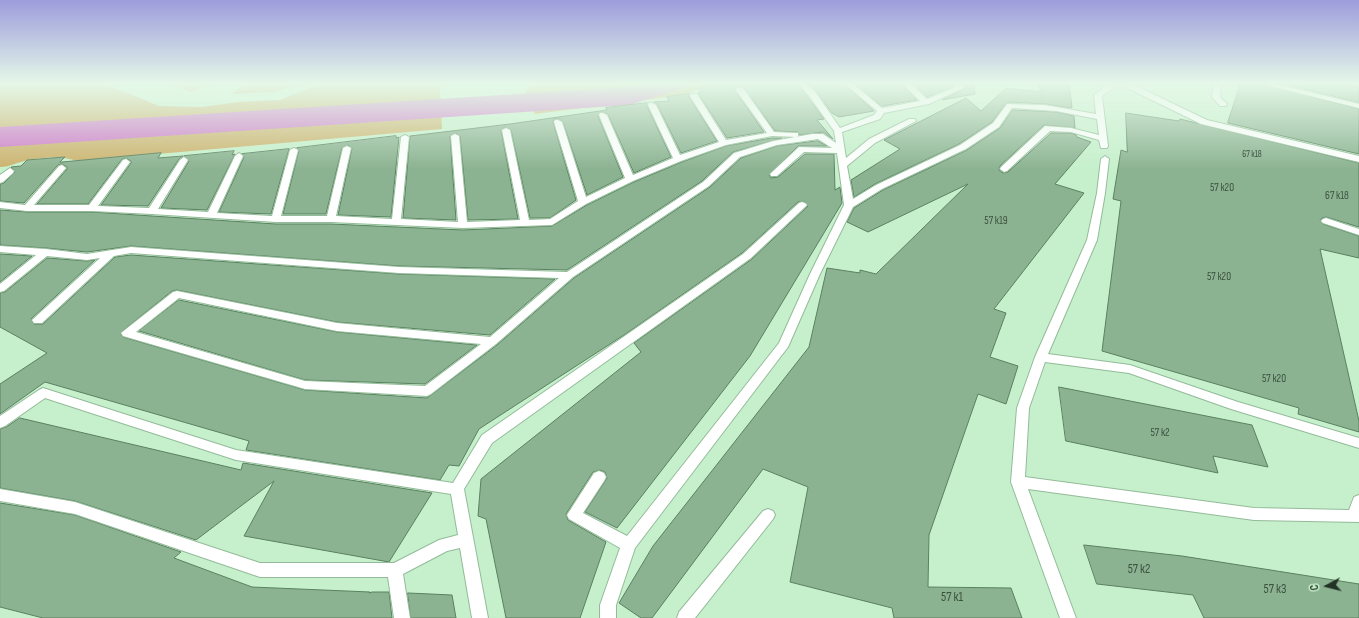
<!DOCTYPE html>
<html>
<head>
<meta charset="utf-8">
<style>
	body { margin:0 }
	#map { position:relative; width:1359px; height:618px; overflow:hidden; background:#c6f0cc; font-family:"Sofia Sans Condensed",sans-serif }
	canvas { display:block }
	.north { position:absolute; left:1307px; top:566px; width:40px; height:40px; -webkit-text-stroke:3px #c6f0cc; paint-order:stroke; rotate:263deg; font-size:11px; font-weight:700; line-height:16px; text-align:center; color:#223224 }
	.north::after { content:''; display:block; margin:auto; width:14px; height:18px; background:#223224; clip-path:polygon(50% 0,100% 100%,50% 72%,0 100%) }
</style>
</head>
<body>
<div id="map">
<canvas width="1359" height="618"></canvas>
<div class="north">С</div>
</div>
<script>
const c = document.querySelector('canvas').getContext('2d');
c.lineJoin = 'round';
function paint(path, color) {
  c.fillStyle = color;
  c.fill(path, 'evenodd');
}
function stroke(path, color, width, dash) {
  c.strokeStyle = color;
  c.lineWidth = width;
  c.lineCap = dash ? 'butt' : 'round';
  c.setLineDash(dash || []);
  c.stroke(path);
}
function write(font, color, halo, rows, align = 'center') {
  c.font = font + ' "Sofia Sans Condensed",sans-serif';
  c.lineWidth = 3;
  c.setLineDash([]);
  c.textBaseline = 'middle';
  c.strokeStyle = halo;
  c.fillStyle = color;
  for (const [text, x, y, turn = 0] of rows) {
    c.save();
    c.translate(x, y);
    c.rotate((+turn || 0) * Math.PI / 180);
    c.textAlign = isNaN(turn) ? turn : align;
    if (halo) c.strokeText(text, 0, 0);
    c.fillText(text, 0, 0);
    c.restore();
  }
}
paint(new Path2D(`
	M0,83h103l56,23 43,1 36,-5 42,-2 41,-17h122l-3,5 2,41 -364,32c-16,-5 -34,-4 -50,-1 -10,2 -18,7 -28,7z
	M168,83h47l-24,9z
	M244,83h62l-32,9 -42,2z
	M530,83h189l-20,6 -15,6 -149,19 -11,-19z`), '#ccb26d');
paint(new Path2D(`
	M640,83h45l-4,6 -52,16 -629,42v-20l627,-40z`), '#ce78c9');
const building = new Path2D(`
	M719,83h78l27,36 -7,1 16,19 -10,-7 -23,3 -2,-3 -23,-1 -32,-45h-6l-2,5 29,41 -37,6 -29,-45 3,-1 -2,-3z
	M808,83h35l31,28 -35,6 -7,-4 -15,-21z
	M855,83h46l16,17 -35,6z
	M913,83h39l2,3 -27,11z
	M964,83h10l1,11 -33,6 24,-12v-2z
	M1039,83h30l3,25 -27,-4 -38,-2 -15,20 -33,22 -84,40 -21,13 -3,-17 49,-31 -16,-9 82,-42 15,13 25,-23 34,4z
	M1241,83h16l102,26v45l-131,-31z
	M1280,83h64l15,4v15z
	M689,94v3l28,44 -36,12 -24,-49 -3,-2 15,-1 -2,-4z
	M647,103v3l24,51 -37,16 -26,-59 -8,-2 -2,4 25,61 -36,18 -24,-73 -5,-4 -4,1 -1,3 23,78 -26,18h-20l-19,-88 -6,-3 -4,3 17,89 -50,1 -8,-84 -4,-3 -6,3 6,84 -53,-2 7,-82 100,-12 97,-14 -1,-2z
	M1013,110l43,2 18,4 1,12 -31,-3 -44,41 -1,4 4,3 5,-1 43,-39h20l5,2 1,2 14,5 -36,42 29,9 -90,116 12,4 -16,44 28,9 -12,38 -28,-10 -49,141 -1,52 83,1 11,30h-128l-2,-10 -102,-26 18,-95 -45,-18 -111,149h-11l-22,-15 34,-57 156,-199 18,-79 33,5v-3l16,4 92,-90 -100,48 -21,-10 7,-14 29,-18 84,-40 33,-22z
	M1126,113l53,8 1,-2 179,44v64l-33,-10 -4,1 -2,3 3,3 36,12v22l-39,-9 39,172v11l-61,-18 1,-6 -197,-57 19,-150 -8,-2 8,-49 6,2z
	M396,136v2l3,-1 -8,80 -53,-2 14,-67 -4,-3 -6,3 -16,66h-43l16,-64 -2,-2z
	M772,138h10l-49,14 -31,29 -135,89 -168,-4 -268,-20 -44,6 -41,-4 -46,-3v-35l27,2h65l60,4 124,8h55l132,6 89,-4 35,-21 47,-23 48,-20 44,-16z
	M818,141l9,5h-29l-29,29 2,3 7,-1 27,-23h29l1,36 5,-3 2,16 -92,153 -133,172 -32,-16 22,-34 -2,-6 -5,-2 -7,2 -27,42 2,6 38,22 -26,76h-74l-20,-99 -8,-3 3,-37 160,-127 -7,-9 118,-84 56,-53 -3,-4h-7l-56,51 -115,80 -148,96 -20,37 -10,-1 -9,15 -194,-30 3,-9 -204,-59 -45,32v-30l47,-31 -47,-26v-34l5,-1 42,-34 40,3 8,-1 -64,59 3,5h9l72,-67 16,-2 268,19 156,5 -65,56 -153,-13 -160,-32 -5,1 -52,42 3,4 182,53 122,8 70,-53 77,-67 136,-91 31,-29 36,-12z
	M289,149l-18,65 -52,-2 25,-55 -2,-3z
	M234,151l-2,4 3,-1 -28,56 -46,-2 28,-47 -5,-5z
	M161,153l-3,5 25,-2 -4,3 -31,47 -47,-1 30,-42v-2l-5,-3 -4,1 -34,45h-51l30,-35v-2l-5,-3 -4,1 -34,38 -24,-2v-17l4,-1 11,-11 -4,-5 10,-1 6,-6 38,-3 -5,5z
	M0,254l32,2 -32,26z
	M179,300l158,32 140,13 -52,39 -120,-4 -166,-49z
	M1059,387l193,38 16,42 -55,-11 5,17 -152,-32z
	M20,418l221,52 2,-7 189,30 -43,69 -145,-26 30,-55 -78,59 -121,-39 -75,-13v-59l6,-2z
	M0,503l75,12 106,37 -7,6 78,29 118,5 -1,1 3,-1h17l3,26h-349l-43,-11z
	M1084,545l98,11 177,28v34h-155l-11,-23 -96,-11z
	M408,593l44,2 4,23h-45z`);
paint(building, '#8bb291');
stroke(building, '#5a8060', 1);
const service = new Path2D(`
	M798,83h7l11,10 24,35 34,-13 3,-4 -33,-28h8l30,25 38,-7 -18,-18h8l17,16 29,-12 -3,-4h8l4,4 -36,17 -45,9 -4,6 -38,13 4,26 23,-19 40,-20h6l1,2 -41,22 -28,23 6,33 23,-14 84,-40 33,-22 14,-19 38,1 51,9 -2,-19 16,-12h20l77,37 152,36v6l-158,-38 -80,-39 -5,1 -14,10 6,50 -1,2h-6l-2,-8 -28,-8 -21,-1 -43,40 -3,1 -4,-3 1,-2 44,-41 26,2 28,7 -2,-16 -41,-8 -44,-3 -13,19 -33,22 -84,40 -29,18 -33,67 -32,73 -153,201 -19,57v13h-16v-13l20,-57 -51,-29 -2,-4 27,-42 5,-2 5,2 2,4 -2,4 -21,32 44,23 152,-193 31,-69 34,-69 -7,-52 -33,-1 -27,24h-6l-1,-2 29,-27 33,1 -14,-9 -41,6 -37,12 -31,29 -136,91 -77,67 -65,50 -4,2 -122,-7 -182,-53 -2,-3 52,-41 4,-1 160,32 153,14 69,-59 -160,-5 -268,-20 -17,3 -72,67h-8l-2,-3 68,-62 -13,2 -40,-4 -43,35 -4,1v-8l36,-29 -36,-3v-6l46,3 41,5 44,-7 268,20 168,5 136,-90 31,-29 39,-12 39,-7h11l13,9 -2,-12 -24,-34zM179,298l158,33 144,13 -56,42 -120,-5 -169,-49z
	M1214,83h7l-1,14 7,7 -1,2h-6l-8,-9z
	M1258,83h14l87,21v4z
	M737,88h6l31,44 21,1h3v4l-26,-1 -46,9 -45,16 -48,20 -47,23 -34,21 -89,3 -132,-6h-55l-124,-8 -60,-3h-65l-27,-3v-6l25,3 34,-39 3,-1 4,3 -32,37h55l34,-45 3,-1 4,3 -32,44 51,2 31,-48 4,-3 4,3 -30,49 50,3 27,-56 4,-3 4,3 -26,57 55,3 18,-66 4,-2 4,2 -17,66h46l16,-68 4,-2 4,2 -15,68 56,3 9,-82 4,-2 4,2 -8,82 57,3 -7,-86 4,-2 4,2 8,86 53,-2 -18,-90 4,-2 4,2 19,90 21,-1 28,-18 -24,-79 1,-2h3l4,2 24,75 39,-19 -26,-63 1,-2h3l4,2 26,60 40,-17 -25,-53 1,-2h3l4,2 24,50 39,-13 -29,-46 1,-2h6l29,46 41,-7 -31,-43z
	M1105,156l4,3 -4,34 -8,47 -49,114 82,11 108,37 121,36v10l-128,-39 -102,-36 -84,-11 -16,46 -4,69 229,31 95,2 5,-13 5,-2v27l-105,-2 -226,-31 48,129h-16l-49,-136 6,-74 18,-51 52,-117 10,-47 4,-34z
	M10,168l4,3 -1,2 -10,9 -3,1v-8z
	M802,202l3,1 2,2 -2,2 -54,51 -259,185 -28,46 24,129h-16l-12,-70 -13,3 -44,23 7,44h-16l-6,-41h-128l-185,-63 -75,-13v-12l75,13 185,61h134l45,-23 19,-5 -7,-41 -215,-34 -191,-62 -40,28 -5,2v-12l39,-26 4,-2 193,62 217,33 29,-48 261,-181 56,-51z
	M1326,218l33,11v6l-36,-12 -2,-2 2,-2z
	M768,509l5,2 2,4 -2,4 -78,99h-18l2,-6 84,-101z`);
stroke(service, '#93bb99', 2);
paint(service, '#fff');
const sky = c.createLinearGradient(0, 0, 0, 170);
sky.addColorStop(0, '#9d9cdc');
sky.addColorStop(0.49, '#e5f8e8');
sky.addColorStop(1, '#e5f8e800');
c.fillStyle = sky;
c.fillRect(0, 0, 1359, 170);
write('9px', '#3c523f', null, [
	["67 к18",1252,155]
]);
write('11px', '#3c523f', null, [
	["57 к20",1222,188],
	["67 к18",1337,196],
	["57 к19",996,221],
	["57 к20",1219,277],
	["57 к20",1274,379],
	["57 к2",1160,433]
]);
write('13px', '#3c523f', null, [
	["57 к2",1139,570],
	["57 к3",1275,590],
	["57 к1",952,598]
]);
</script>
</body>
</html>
